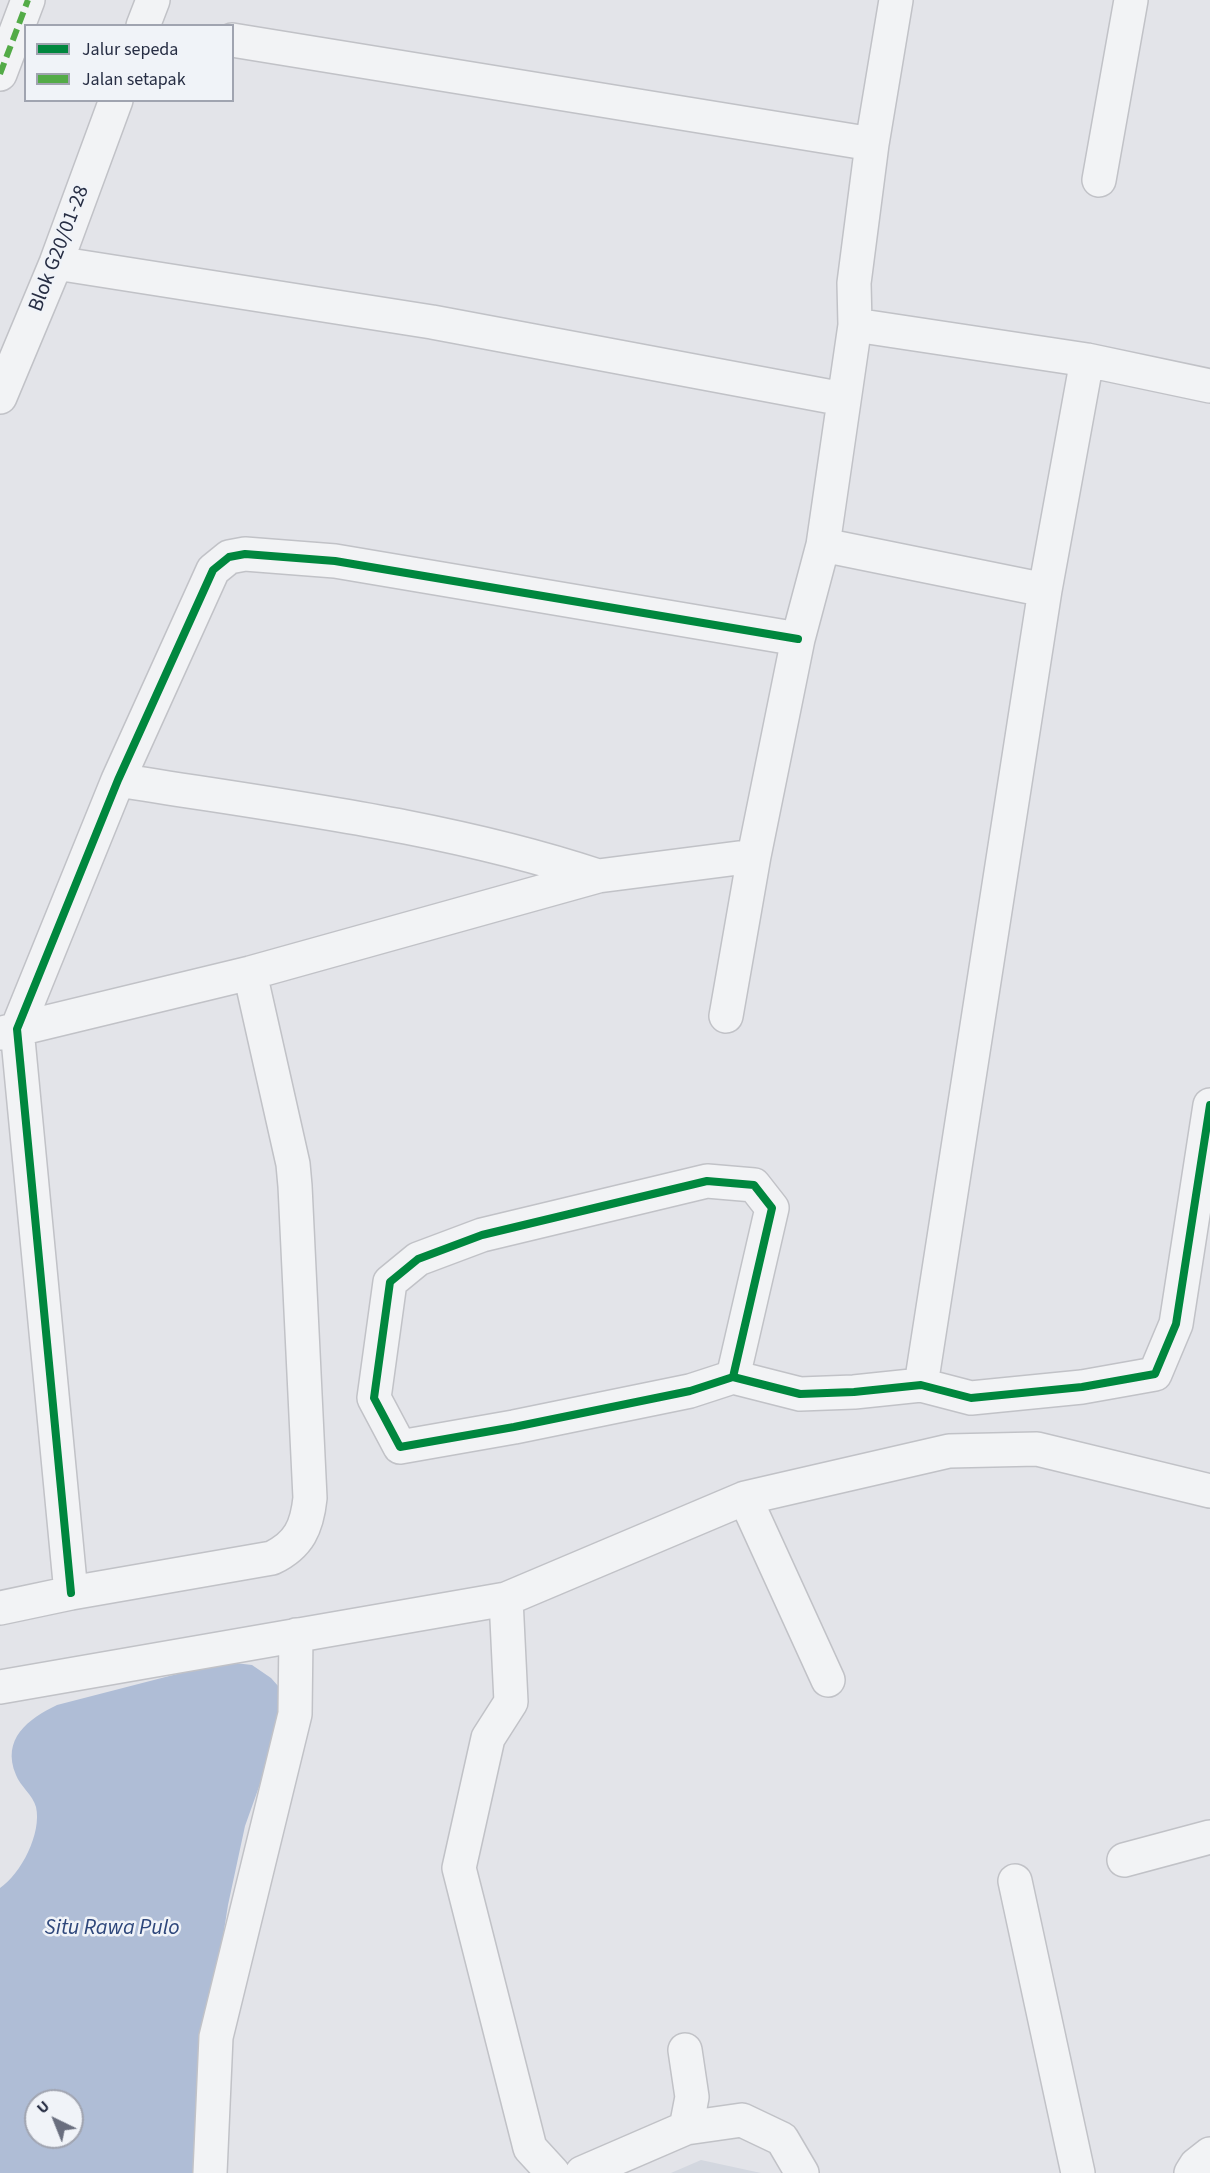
<!DOCTYPE html>
<html>
<head>
<meta charset="utf-8">
<style>
	body { margin:0 }
	#map { position:relative; width:1210px; height:2173px; overflow:hidden; background:#e3e4e9; font-family:"Source Sans 3",sans-serif }
	canvas { display:block }
	.legend { position:absolute; left:24px; top:24px; width:210px; height:78px; box-sizing:border-box; background:#f0f3f8; border:2px solid #a0a4b0; margin:0; padding:8px 10px; list-style:none; font-size:18px; color:#272e44 }
	.legend li { display:flex; align-items:center; gap:12px; height:30px }
	.legend b { width:30px; border:2px solid #a0a4b0 }
	.north { position:absolute; left:24px; top:2089px; width:60px; height:60px; box-sizing:border-box; background:#f0f3f8; border:2px solid #a0a4b0; border-radius:50%; rotate:317deg; font-size:16px; font-weight:700; line-height:24px; text-align:center; color:#272e44 }
	.north::after { content:''; display:block; margin:auto; width:21px; height:27px; background:#696e7e; clip-path:polygon(50% 0,100% 100%,50% 72%,0 100%) }
</style>
</head>
<body>
<div id="map">
<canvas width="1210" height="2173"></canvas>
<ul class="legend">
<li><b style="height:8px;background:#00873e"></b>Jalur sepeda</li>
<li><b style="height:8px;background:#53ab47"></b>Jalan setapak</li>
</ul>
<div class="north">U</div>
</div>
<script>
const c = document.querySelector('canvas').getContext('2d');
c.lineJoin = 'round';
function paint(path, color) {
  c.fillStyle = color;
  c.fill(path, 'evenodd');
}
function stroke(path, color, width, dash) {
  c.strokeStyle = color;
  c.lineWidth = width;
  c.lineCap = dash ? 'butt' : 'round';
  c.setLineDash(dash || []);
  c.stroke(path);
}
function write(font, color, halo, rows, align = 'center') {
  c.font = font + ' "Source Sans 3",sans-serif';
  c.lineWidth = 5;
  c.setLineDash([]);
  c.textBaseline = 'middle';
  c.strokeStyle = halo;
  c.fillStyle = color;
  for (const [text, x, y, turn = 0] of rows) {
    c.save();
    c.translate(x, y);
    c.rotate((+turn || 0) * Math.PI / 180);
    c.textAlign = isNaN(turn) ? turn : align;
    if (halo) c.strokeText(text, 0, 0);
    c.fillText(text, 0, 0);
    c.restore();
  }
}
paint(new Path2D(`
	M701,2160l60,13h-90z`), '#d3d7df');
paint(new Path2D(`
	M235,1663l17,2 19,13 8,9 2,14 -16,69 -20,56 -17,79 -18,114 -7,154h-203v-285c21,-14 42,-55 36,-81 -3,-12 -16,-21 -20,-32 -15,-36 12,-56 41,-70l155,-40zM36,2101h36v36h-36z`), '#afbdd6');
const minor = new Path2D(`
	M143,26l10,-26
	M232,40l640,104
	M0,74l28,-74
	M1099,180l32,-180
	M56,263l376,59 411,77
	M855,325l232,35 123,26
	M0,397l56,-134 60,-163
	M823,545l222,45
	M118,780c160,26 326,45 480,96
	M726,1016l28,-160 44,-217 25,-94 32,-220 -1,-42 18,-139 24,-144
	M2,1033l248,-60 348,-97 156,-20
	M733,1377l39,-169 -18,-23 -47,-4 -225,54 -64,24 -28,23 -16,116 26,49 114,-20 176,-36 43,-14 67,17 54,-2 67,-7 50,13 111,-11 73,-13 21,-50 34,-219
	M921,1385l124,-795 42,-230
	M745,1498l83,182
	M71,1593l-54,-564 101,-249 95,-210 16,-13 16,-3 90,7 463,78
	M506,1599l5,103 -23,36 -29,130 71,280 23,25
	M0,1608l71,-15 201,-35c27,-13 35,-31 38,-60l-15,-312 -2,-22 -43,-191
	M0,1687l506,-88 239,-101 204,-47 88,-2 173,42
	M1124,1860l86,-23
	M1015,1881l63,292
	M685,2050l7,47 -6,31
	M210,2173l6,-136 79,-323 1,-79
	M582,2173l104,-45 56,-8 40,19 20,34
	M1191,2173l5,-8 14,-11`);
stroke(minor, '#c1c2c7', 36);
stroke(minor, '#f2f3f5', 33);
stroke(new Path2D(`
	M0,74l28,-74`), '#53ab47', 6, [12, 6]);
stroke(new Path2D(`
	M733,1377l39,-169 -18,-23 -47,-4 -225,54 -64,24 -28,23 -16,116 26,49 114,-20 176,-36 43,-14 67,17 54,-2 67,-7 50,13 111,-11 73,-13 21,-50 34,-219
	M71,1593l-54,-564 101,-249 95,-210 16,-13 16,-3 90,7 463,78`), '#00873e', 8);
write('21px', '#272e44', '#f0f3f8', [
	["Blok G20/01-28",60,249,-69]
]);
write('italic 22px', '#2e477b', '#f0f3f8', [
	["Situ Rawa Pulo",112,1929]
]);
</script>
</body>
</html>
